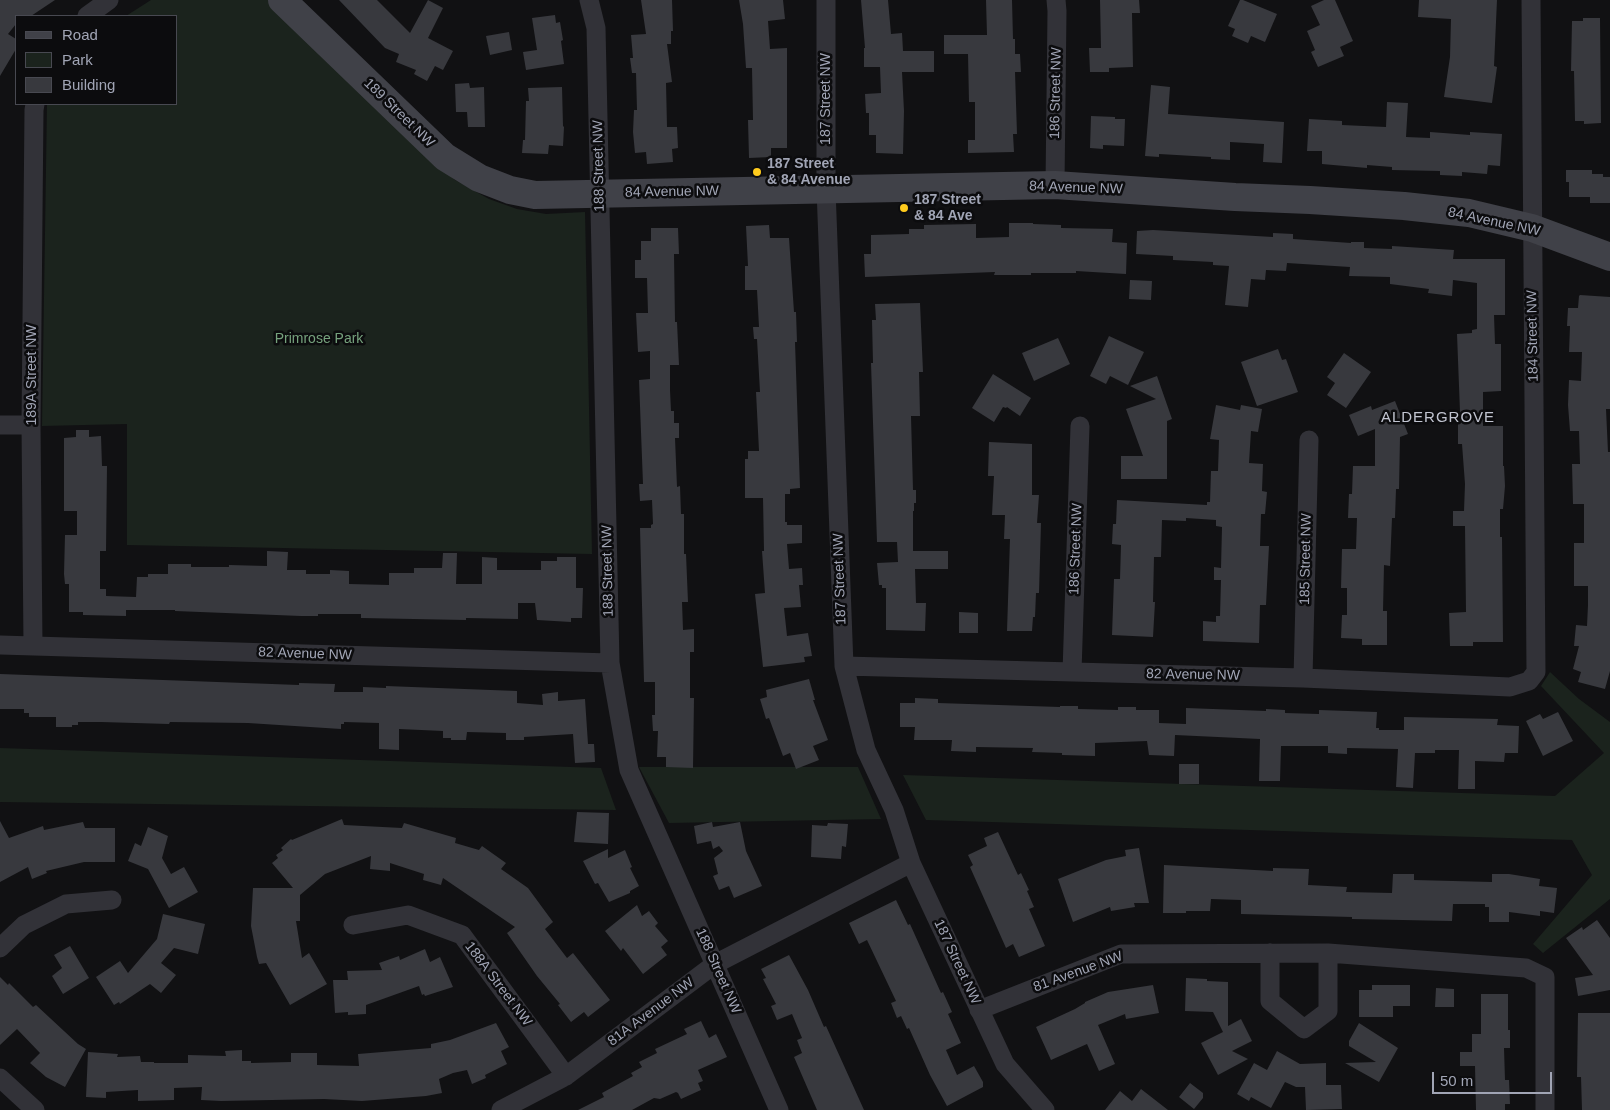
<!DOCTYPE html>
<html>
<head>
<meta charset="utf-8">
<style>
	body { margin:0 }
	#map { position:relative; width:1610px; height:1110px; overflow:hidden; background:#111113; font-family:Helvetica,sans-serif }
	canvas { display:block }
	.legend { position:absolute; left:15px; top:15px; width:162px; height:90px; box-sizing:border-box; background:#0c0c0e; border:1px solid #484951; margin:0; padding:6px 9px; list-style:none; font-size:15px; color:#a1a5b5 }
	.legend li { display:flex; align-items:center; gap:10px; height:25px }
	.legend b { width:25px; border:1px solid #484951 }
	.scale { position:absolute; left:1432px; top:1072px; width:120px; height:22px; box-sizing:border-box; border:2px solid #a1a5b5; border-top:0; padding-left:6px; font-size:15px; line-height:18px; white-space:nowrap; color:#a1a5b5; -webkit-text-stroke:4px #0c0c0e; paint-order:stroke }
</style>
</head>
<body>
<div id="map">
<canvas width="1610" height="1110"></canvas>
<ul class="legend">
<li><b style="height:6px;background:#404148"></b>Road</li>
<li><b style="height:14px;background:#1b231d"></b>Park</li>
<li><b style="height:14px;background:#38393e"></b>Building</li>
</ul>
<div class="scale">50 m</div>
</div>
<script>
const c = document.querySelector('canvas').getContext('2d');
c.lineJoin = 'round';
function paint(path, color) {
  c.fillStyle = color;
  c.fill(path, 'evenodd');
}
function stroke(path, color, width, dash) {
  c.strokeStyle = color;
  c.lineWidth = width;
  c.lineCap = dash ? 'butt' : 'round';
  c.setLineDash(dash || []);
  c.stroke(path);
}
function write(font, color, halo, rows, align = 'center') {
  c.font = font + ' Helvetica,sans-serif';
  c.lineWidth = 5;
  c.setLineDash([]);
  c.textBaseline = 'middle';
  c.strokeStyle = halo;
  c.fillStyle = color;
  for (const [text, x, y, turn = 0] of rows) {
    c.save();
    c.translate(x, y);
    c.rotate((+turn || 0) * Math.PI / 180);
    c.textAlign = isNaN(turn) ? turn : align;
    if (halo) c.strokeText(text, 0, 0);
    c.fillText(text, 0, 0);
    c.restore();
  }
}
paint(new Path2D(`
	M151,0h119l107,110 78,70 34,19 28,10 29,5 39,-2 7,342 -465,-9v-121l-85,2 5,-322h129v-88h-50z
	M1550,672l29,27 31,23v177l-67,54 -10,-9 59,-69 -20,-35 -646,-20 -23,-45 652,21 49,-43 -63,-67z
	M0,748l601,20 15,42 -616,-8z
	M639,767h219l23,52 -212,4z`), '#1b231d');
paint(new Path2D(`
	M0,0h55l-24,16h-15v8l-8,10 8,5v10l-16,27z
	M339,0h38l33,33 18,-33 15,8 -15,30 25,13 -10,19 -8,-4 -8,15 -13,-7 2,-4 -20,-8 3,-8 -14,-6z
	M641,0h31l1,31h-2v13h-4l5,38 -6,1 1,44h10l1,21 -6,1 1,13 -26,2 -1,-12 -11,1 -2,-21 1,-22h3l-1,-37h-4l-2,-15h3l-2,-23 15,-1z
	M739,0h44l2,19 -17,2 2,28 17,-1v100h-16v9l-22,1 -1,-38h5l-1,-52h-6l-3,-44z
	M861,0h27l3,34 11,-1 1,18h31v21h-32l2,39 -1,43 -27,-1v-18h-7v-22h-3l-1,-19 16,-1 -1,-26h-16v-19h1z
	M986,0h26l1,39h2v15h5l1,18h-6l2,62h-4l1,18 -46,1v-13h7v-38h-6l-1,-48h-24v-19h43z
	M1100,0h39l1,13h-8l1,54 -24,1v4h-19l-1,-24h12z
	M1240,0h3l34,14 -12,28 -14,-6 -3,7 -16,-7 3,-7 -7,-3z
	M1324,0h11l18,41 -13,6 4,9 -26,11 -7,-15 4,-2 -8,-19 13,-6 -9,-19z
	M1419,0h78l-3,66 3,1 -5,36 -48,-6 6,-40 1,-38 -33,-2z
	M555,15l1,8 4,-1 3,18 -2,1 3,23 -38,6 -3,-18 14,-2 -5,-32z
	M1583,18h17l1,105 -17,1v-3h-9l-1,-50h-3l1,-50h11z
	M509,32l3,18 -22,5 -4,-19z
	M469,83l1,5 14,-1 1,40h-17l-1,-15h-11l-1,-28z
	M1151,85l19,2 -2,27 116,8 -2,41 -19,-1 1,-18 -34,-2v18l-19,-1v-2l-52,-3v3l-14,-1z
	M562,87l1,39 1,1 -1,19 -14,-1 -1,9 -26,-1 1,-13h2l1,-39h3l-1,-13z
	M1387,102l21,1 -2,34 24,1v-6l40,3v-3l32,2 -2,32 -12,-1 -1,9 -25,-2v4l-22,-1v-4l-48,-1v-3l-25,-2v3l-45,-4v-13h-15l2,-32 33,2v4l44,2z
	M1091,116l24,1v2h10l-1,27 -21,-1v4l-13,-1z
	M1566,170h26v4h11v3h7v26h-20v-6h-21v-15h-3z
	M1009,223h24v1l28,1v3l52,1 -1,13 15,1 -1,31 -50,-3v2h-45v2h-37l1,-3 -130,5 -1,-23h7v-19l38,-1v-5h15v-4l52,-1v14l33,-1z
	M769,225l1,13h19l5,74h2l1,30h-2l5,146 -10,1v5h-5v28h2v3h15v18l-15,1 2,25 13,-1 1,17h-4l2,22 -17,1 3,28 21,-3 4,23 -8,1 1,5 -42,5 -8,-73 10,-1 -3,-42h2l-1,-53h-18v-39h3v-8h11l-3,-59h4l-3,-53h-3l-1,-12h6l-2,-37h-12v-24h3l-2,-40z
	M651,228h27l1,26h-5l1,68h2l2,43h-9v25l1,21h3v12h5v15h-4l2,49 3,-1 1,28h3v40h2l2,48h-6l1,28 11,-1v23h-4v46h4l-1,70 -27,-1v-10h-9l1,-26h-5l-1,-16h3v-33h-11l-4,-154h11v-3l2,-1 -1,-24 -12,1 -1,-17h4l-4,-104 11,-1v-28l-12,1 -2,-39h12l-1,-35h-12v-18h6v-19h10z
	M1153,230l120,7v-4l20,1v5l58,4v-1h13v6l28,1v-3l62,4 -1,9h52v56h-11l1,29h6v47l-18,1v34h20v40h1l1,20 -2,23h-3v28h2l1,105h-30v4h-23l-1,-33 17,-1 -1,-86h-12v-15h11l1,-27 -3,-40h-4v-32h2l-3,-78 15,-1v-3l5,-1v-46l-24,-3 -1,16 -24,-3 1,-4 -39,-5v-7l-41,-1 1,-9 -63,-4 -1,8 -20,-1 -1,10 -14,-1 -3,28 -23,-2 4,-39 -16,-1v-3l-40,-2v-4l-37,-2 1,-23z
	M1130,280l22,1 -1,19 -22,-1z
	M1580,295l30,2v112h-4l2,43h2v219l-5,18 -27,-7 3,-10 -8,-3 6,-23h-5l2,-21 11,1 1,-21v-19h-14v-43h10v-39h-11l-1,-40h8l-1,-33h-9l-2,-26 1,-25 12,1 1,-29h-13l1,-26h-3l1,-18h10l1,-12z
	M920,303l3,69h-4l1,44h-9l2,74h3v13h-2v8h-1v40h35v18h-33l1,34h10l-1,28 -39,-1v-42h-4v-3h-3l-2,-22 21,-1 -1,-20h-20l-6,-179h2l-1,-43h4l-1,-16z
	M1109,336l35,16 -16,33 -18,-9 -4,8 -16,-8z
	M1058,338l12,26 -36,17 -12,-28z
	M1278,349l4,11 4,-1 12,33 -41,14 -16,-44z
	M1344,353l27,19 -25,36 -19,-13 8,-12 -8,-6z
	M993,374l38,24 -11,18 -13,-9 -1,1 -3,-1 -9,15 -22,-14z
	M1157,376l15,43 -5,2v58h-46v-23h22l-17,-47 30,-10 -26,-13z
	M1395,401l13,33 -8,3 -1,52h-3l-1,29h-3l-2,48 -6,-1 -1,46h4v34h-25v-6l-21,-1 1,-23h5v-27h-6l1,-39h14l1,-31h-9l1,-24h3l1,-28h22v-37l-17,7 -9,-21 22,-9 1,4z
	M1216,405l24,5 1,-5 21,4 -4,23 -7,-1 -2,32 14,1 -1,27 5,1 -2,22h-4l-1,32h9l-1,19 -2,40h-6l-1,38 -56,-2v-20l13,1v-6h4l1,-36h-7v-13l7,1 1,-41 -6,-1v-6l-30,-2v3l-24,-1 -1,37h-7l-1,45h2l-2,35 -41,-2 2,-56h6l1,-34 -9,-1 1,-20h3l1,-24 90,5v-3h3l1,-31h7l1,-31 -9,-1z
	M76,430h13v7l12,-1 1,30h5l-1,85h-6v38h6v7l30,1 1,-20h11v-3h20v-10h23v3h38v-2l38,1v-15l21,1 -1,18h19v4h24v-4l19,1v13l40,1v-12h25v-5h28l1,-15h14l-1,31h26v-27l15,1v12h44v-9h16v-4h19v31h7l-1,30h-11v4l-34,-2 -2,-17h-17v16l-52,-1v2l-105,-2v-4h-43v2h-17l-126,-5v-1h-49v6l-43,-1v-3h-14v-28h-4l-1,-10 1,-39h12v-24h-13v-73l12,-1z
	M989,442l43,2v51h7l-2,28h4l-2,70h-3l-1,24h-2l-1,14h-25l3,-92h-6l1,-24h-13l2,-39h-6z
	M959,612l19,1v20h-19z
	M0,674l299,11v-2l36,1 -1,8h29v-5l23,1v-2l131,5v12l26,2 -1,-11 16,-2v9l27,-2 3,45h6l1,18 -20,1 -2,-29 -49,3v3h-18v-7l-39,-1 -1,8h-15v-2h-8v-7l-44,-2v21l-20,-1v-26l-35,-1v2h-3v5l-93,-6 -78,-1 -1,2 -68,-2h-23v3h-6v2h-16v-10h-27v-4h-5v-4h-24z
	M809,679l6,21h-2l15,40 -15,6 6,14 -23,9 -6,-16 -7,3 -14,-38 -3,1 -6,-20 7,-2 -1,-7z
	M915,698l23,1v4l122,4v-1h18v3l40,1v-3h18v3h23v13l27,1v-16l80,3v-2l19,1v3l34,1v-4l58,2 -1,16h3v2h25v-13l94,2 -1,6 22,1 -1,27h-13l-1,9 -29,-1v28h-17l1,-39h-24v3h-20l-2,35 -17,-1 2,-38 -51,-1v6l-19,-1v-7h-47l-1,35h-21l1,-42 -85,-4 -1,21 -25,-1 -2,-14 -52,2v13l-33,-1v-2l-30,-1 1,-4 -57,-1v5l-25,-1 1,-11h-38l1,-13h-15v-24h15z
	M1558,712l15,29 -30,15 -17,-35 14,-7 3,5z
	M1179,764h20v20h-20z
	M577,812l32,1 -1,31 -34,-2z
	M342,819l2,6 58,3 2,-5 52,15 -1,5 24,7 3,-4 24,17 -5,6 27,19 25,34 -8,7 22,29 6,-5 37,47 -22,17 -4,-5 -13,10 -13,-17 2,-1 -23,-28 -30,-43 8,-6 -72,-49 -2,7 -18,-5 1,-6 -34,-11v8l-20,-2 1,-13 -46,18 -25,21v26h-4l6,37 7,-5 18,31 -37,21 -24,-42 -7,1 -2,-7 -6,-31 2,-38h40l-21,-25 6,-5 -2,-3 7,-5 -2,-2 10,-9 1,1z
	M0,821l9,17 34,-12 1,4 39,-8 2,6h30v34h-31l-38,9 1,2 -15,6 -4,-12 -28,15z
	M712,822l1,5 27,-5 6,29 16,35 -28,12 -5,-12 -10,4 -6,-14 5,-2 -4,-16 9,-7 -4,-5 -6,3 -2,-8 -14,3 -3,-18z
	M828,823l20,1 -2,23 -4,-1 -1,13 -30,-2 1,-32 15,1z
	M148,827l20,9 -6,22 9,16 13,-7 14,25 -29,16 -21,-39 -20,-8 7,-18 6,3z
	M998,832l20,43 3,-2 8,17 -2,1 7,16 -5,2 16,37 -26,11 -6,-13 -7,4 -36,-81 3,-2 -5,-10 19,-9 -3,-8z
	M1139,848l10,55h-15l1,4 -24,4 -1,-4 -37,15 -15,-43 48,-19 20,-4 -1,-6z
	M608,849v9l17,-8 7,17 -2,1 9,18 -9,5v2l-21,9 -11,-19 -3,1 -12,-23z
	M1164,865l109,6v-3l36,1 -1,16 39,2 -1,5 46,1 1,-19h21v6l78,2v-8h17l31,5 -1,7 18,2 -3,25 -14,-2v5l-31,-4v10h-20v-15h-4v-3h-32l-1,17 -100,-2v-2l-111,-3v-14l-30,-1 -1,12h-24v2h-23z
	M896,900l12,25 2,-1 31,69 2,-1 9,20 -4,2 13,29 -15,7 11,25 17,-9 9,16v5l-36,19 -17,-31 -21,-47 -2,1 -6,-13 -4,2 -6,-15 5,-2 -29,-61 -8,4 -10,-21z
	M637,905l5,11 7,-5 9,12 -3,3 13,15 -7,6 6,8 -24,19 -20,-26 -2,3 -16,-20z
	M163,914l42,10 -7,30 -24,-6 -13,15 15,12 -15,18 -11,-9 -30,20 -1,-2 -5,3 -18,-28 24,-16 8,12 29,-34z
	M1597,920l13,18v52l-32,6 -3,-18 18,-3 -27,-37 16,-11 1,3z
	M70,946l19,32 -26,16 -11,-18 10,-8 -8,-13z
	M425,949l5,13 10,-5 13,30 -28,9 -1,-2 -2,1 -3,-9 -53,19v9l-18,1v-3l-13,1 -2,-33h15l-1,-9 35,-1 -3,-7 20,-7 1,4z
	M789,955l19,35 16,37 2,-1 38,84h-47l-23,-53 8,-4 -5,-13 5,-2 -10,-24 -15,6 -6,-14 5,-2 -13,-25 3,-1 -5,-9z
	M0,977l8,8 1,-2 24,24 3,-2 42,39 8,5 -21,38 -19,-10 -16,-14 10,-10 -23,-24 -17,16z
	M1186,978l21,1v2l21,1v44l13,-7 11,22 -20,10 16,8 -30,16 -17,-32 22,-11 -10,-20 -28,-1z
	M1153,985l6,28 -33,6 -1,-5 -27,11 17,39 -16,7 -12,-27 -36,16 -15,-33 39,-18 10,-6v-1l23,-10z
	M1372,985h38v21h-17v11h-34v-27h13z
	M1436,988l18,1v18h-19z
	M1481,994h27v36h2v18h-6l1,32h4l1,24h-5v6h-29l-1,-44h-15v-14h12v-18h9z
	M1578,1013h32v97h-28l-1,-33h-4z
	M701,1021l8,17 7,-4 11,23 -29,13 5,11 -5,2 3,7 -20,9 -3,-6 -2,-1 -16,7 -6,-1 -22,12h-54l26,-13 -2,-4 31,-17 -2,-3 11,-6 -3,-5 18,-9 -2,-4 32,-15 -3,-5z
	M496,1023l13,24 -8,4 6,13 -22,11 1,3 -14,6 -5,-14 -14,3 -14,6 3,14 -16,3 -64,5 -38,-2 -103,2 -20,-1 1,-13 -28,1v12l-36,1v-11l-32,2v6l-20,-1 2,-45 30,2 -1,3 23,-1 1,6h13v1h34v-8l38,1 -1,-5 17,-1v11h9v2l40,-1v-9h26v12l42,1 -1,-12 73,-6v-4l19,-4z
	M1359,1023l39,25 -19,34 -34,-19 31,-1 -27,-16v-5z
	M1277,1051l23,13 26,-1v22h15l1,24 -36,1 -1,-23h-9l-11,-5 -14,26 -20,-11 -2,4 -12,-7 17,-31 13,7z
	M1190,1083l13,10v5l-9,11 -15,-12z
	M1141,1089l27,21h-63l15,-19 12,10z`), '#38393e');
stroke(new Path2D(`
	M589,0l7,28 14,635 19,107 150,340
	M826,0v189l18,477 22,84 28,60 17,53 94,201 40,46
	M87,16l22,-16
	M1055,185l2,-174 -1,-11
	M0,425h31
	M0,645l610,18
	M33,646l-2,-221 3,-315 1,-6
	M844,666l459,12 207,9 19,-6 7,-9 -5,-672
	M1072,672l8,-246
	M1303,678l6,-238
	M353,925l55,-10 54,20 104,141
	M0,948l24,-23 42,-21 46,-4
	M1270,953v48l34,28 24,-18v-58
	M979,1010l142,-56 207,-1 198,15 19,9v133
	M0,1078l35,32
	M501,1110l65,-34 149,-112 196,-101`), '#323238', 19);
stroke(new Path2D(`
	M282,0l163,157 34,21 31,12 25,5 520,-10 180,12 75,3 94,6 65,7 63,15 78,29`), '#404148', 28);
for (const [x, y, r, color] of [
	[757,172,5,"#ffcb1d"],
	[904,208,5,"#ffcb1d"]
]) {
  const dot = new Path2D();
  dot.arc(x, y, r, 0, 2 * Math.PI);
  c.fillStyle = color;
  c.fill(dot);
  stroke(dot, '#0c0c0e', 2);
}
write('14px', '#a1a5b5', '#0c0c0e', [
	["186 Street NW",1056,93,-89],
	["187 Street NW",826,99,-90],
	["189 Street NW",399,113,44],
	["188 Street NW",599,166,-91],
	["84 Avenue NW",1076,188,2],
	["84 Avenue NW",672,192,-1],
	["84 Avenue NW",1494,222,12],
	["184 Street NW",1533,336,-91],
	["189A Street NW",32,375,-90],
	["186 Street NW",1076,549,-88],
	["185 Street NW",1306,559,-89],
	["188 Street NW",608,571,-91],
	["187 Street NW",840,579,-92],
	["82 Avenue NW",305,654,2],
	["82 Avenue NW",1193,675,1],
	["187 Street NW",957,962,65],
	["188 Street NW",718,971,66],
	["81 Avenue NW",1078,972,-20],
	["188A Street NW",498,984,53],
	["81A Avenue NW",651,1012,-37]
]);
write('bold 14px', '#a1a5b5', '#0c0c0e', [
	["187 Street",767,164],
	["& 84 Avenue",767,180],
	["187 Street",914,200],
	["& 84 Ave",914,216]
], 'left');
write('14px', '#76a27d', '#0c0c0e', [
	["Primrose Park",319,339]
]);
c.letterSpacing = '1px';
write('15px', '#c2c5d1', '#0c0c0e', [
	["ALDERGROVE",1438,418]
]);
c.letterSpacing = '0px';
</script>
</body>
</html>
